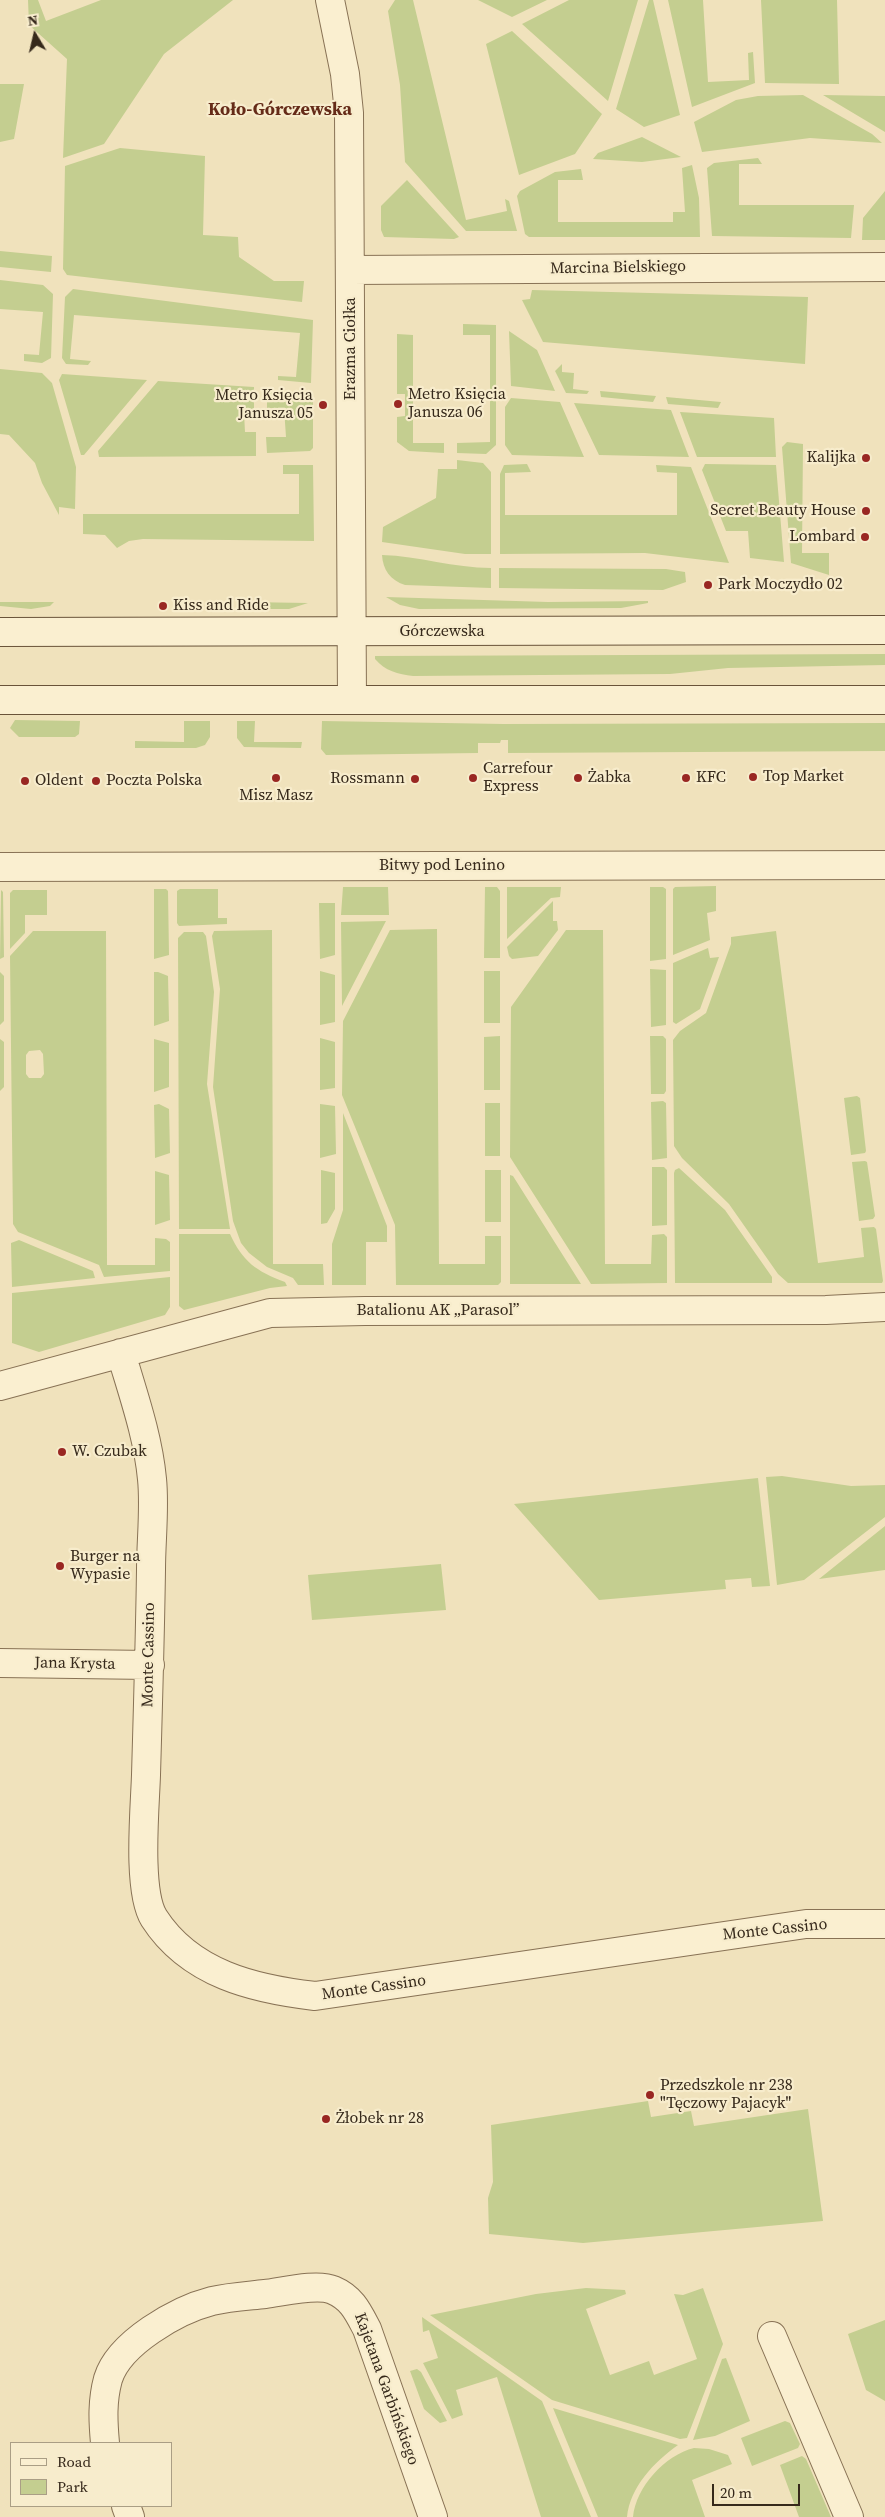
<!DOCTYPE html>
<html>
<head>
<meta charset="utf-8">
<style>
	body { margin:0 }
	#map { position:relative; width:885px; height:2517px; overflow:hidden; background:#f0e2bc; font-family:"Source Serif 4",serif }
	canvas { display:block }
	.legend { position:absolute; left:10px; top:2442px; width:162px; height:65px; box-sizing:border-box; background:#f7eccc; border:1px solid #aa9e85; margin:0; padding:6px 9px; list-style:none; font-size:15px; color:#36291b }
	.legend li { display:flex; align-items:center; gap:10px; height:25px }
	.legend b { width:25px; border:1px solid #aa9e85 }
	.north { position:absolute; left:10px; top:10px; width:50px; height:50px; -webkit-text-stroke:4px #f7eccc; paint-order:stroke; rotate:351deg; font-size:14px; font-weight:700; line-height:20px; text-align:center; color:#36291b }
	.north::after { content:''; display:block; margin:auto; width:18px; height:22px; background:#36291b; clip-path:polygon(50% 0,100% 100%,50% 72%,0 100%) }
	.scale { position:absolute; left:712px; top:2484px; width:88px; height:22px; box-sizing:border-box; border:2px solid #36291b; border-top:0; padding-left:6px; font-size:15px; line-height:18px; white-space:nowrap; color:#36291b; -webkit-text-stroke:4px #f7eccc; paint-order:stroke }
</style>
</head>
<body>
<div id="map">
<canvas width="885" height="2517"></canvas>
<ul class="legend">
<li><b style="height:6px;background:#faefd0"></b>Road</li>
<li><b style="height:14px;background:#c4ce90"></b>Park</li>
</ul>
<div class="north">N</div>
<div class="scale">20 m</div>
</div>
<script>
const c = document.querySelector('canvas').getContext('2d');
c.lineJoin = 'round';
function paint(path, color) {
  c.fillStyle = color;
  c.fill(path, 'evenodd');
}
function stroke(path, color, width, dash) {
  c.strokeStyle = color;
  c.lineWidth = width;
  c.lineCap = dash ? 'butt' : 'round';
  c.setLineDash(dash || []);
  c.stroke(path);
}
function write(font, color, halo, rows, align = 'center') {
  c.font = font + ' "Source Serif 4",serif';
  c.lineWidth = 4.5;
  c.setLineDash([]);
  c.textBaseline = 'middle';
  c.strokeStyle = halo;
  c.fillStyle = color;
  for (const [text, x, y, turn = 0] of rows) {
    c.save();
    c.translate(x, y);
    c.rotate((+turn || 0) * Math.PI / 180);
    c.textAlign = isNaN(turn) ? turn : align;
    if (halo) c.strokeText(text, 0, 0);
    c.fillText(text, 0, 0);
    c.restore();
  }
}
paint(new Path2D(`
	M28,0h10l8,21 55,-21h132l-69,54 -60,90 -41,14 4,-99 -38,-34z
	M395,0h18l53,220 41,-9 -2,-12 4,2 8,30h-51l-61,-69 -5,-77 -12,-74z
	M478,0h69l-35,17z
	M569,0h69l-30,101 -86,-77z
	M649,0h4l27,115 -36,12 -28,-18z
	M668,0h35l5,82 41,-2 -1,-27 5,-1 2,31 -63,24z
	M761,0h76l2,84 -74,-1z
	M512,31l90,83 -27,40 -56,21 -33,-131z
	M0,84h24l-10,55 -14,3z
	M803,95l69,39 10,9 -72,-5 -108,14 -8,-30 42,-22 22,-4z
	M823,95l62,1v36z
	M642,137l39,20 -39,5 -49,-3 5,-6z
	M120,148l85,8 -2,79 35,2 1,20 35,24h30l-2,21 -235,-27 -4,-6 2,-103z
	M758,158l4,6h-23v41h115l-3,33 -139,-2 -5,-68 7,-5z
	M692,165l7,33 1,39h-171l-4,-3 -8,-38 3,-5 35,-19 26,-3 2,11h-25v42h115v-10h12l-3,-44z
	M407,180l52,57 -5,2 -70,-2 -3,-7v-24z
	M885,191v49h-23l1,-22z
	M0,251l52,5 -1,16 -51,-5z
	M0,280l43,5 10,9 -2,64 -9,5 -18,-2v-7l15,1 4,-43 -43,-3z
	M73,289l240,31 -2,63 -33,-3v-4l18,1 4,-44 -226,-18 -4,44 21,2 -3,4 -22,-1 -4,-6 3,-61z
	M532,290l276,7 -3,67 -262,-22 -21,-42 8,-1z
	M463,324l33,1v120l-10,9 -29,-1v-10l33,-1v-107h-27z
	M509,331l28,19 18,41 -44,-5z
	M397,334l16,1v108h31v10l-35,-2 -12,-9v-25l8,-1v-22h-8z
	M562,364v8l12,1 -1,16 16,2 -2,3 -21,-1 -11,-22z
	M0,369l42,4 10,10 24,84 -1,42 -16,-2v8l-17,-32 -7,-20 -26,-28 -9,-1z
	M62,374l85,6 -63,75h-3l-22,-75z
	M158,381l96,6v26h-10l1,19h11v24l-157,1 -1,-6z
	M267,390l46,3v55l-3,3 -43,2 -1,-16h20l-2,-29h-17z
	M600,391l56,5 -3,6 -52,-5z
	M666,397l55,5 -3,6 -50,-4z
	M511,398l49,4 24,55 -72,-2 -7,-10v-38z
	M574,403l97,7 18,47 -90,-2z
	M680,412l94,6 2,39h-79z
	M787,442l16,2 -1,109h27v22l-38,-12 -9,-116z
	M457,460l26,3 8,9v82h-26l-83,-12 1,-15 53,-29 2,-29h19z
	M527,464l4,8 -26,1v42h172v-42l-20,-1 -1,-7 35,2 38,96 -84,-10 -145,1v-80l4,-9z
	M705,464l71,1 8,97 -34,-4 -2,-27h-22l-24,-61z
	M283,465h30l1,76 -171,-2 -14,2 -12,7 -12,-13 -22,-1v-20h216v-40h-16z
	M382,555c37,1 72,13 109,13v20l-86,-3c-15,-5 -22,-15 -23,-30z
	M499,568l167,1 19,3 1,10 -23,8 -164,-2z
	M386,597l162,5 100,-1v2l-27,5 -202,1 -19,-4z
	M0,602h54l-4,4 -19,3 -31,-3z
	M246,602l62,1 -19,6h-51z
	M885,654v11l-157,3 -58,6 -257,2c-15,-2 -28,-5 -38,-17v-3z
	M15,720l65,1 -1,13 -4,3h-56l-9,-9z
	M184,721h26v16l-5,8 -9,3h-61v-7l49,1z
	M237,721h18l-1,21h48l-1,6 -57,-1 -7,-9z
	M322,721l182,3 381,-1v28l-377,2v-13h-7l-1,3h-22v10l-152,2 -5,-6z
	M716,886v25l-9,2 3,27 -37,15v-66l2,-2z
	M343,887h45l1,28h-48z
	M485,887h12l3,4v67h-16z
	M507,887h54l-1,10 -9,1 -44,41z
	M650,887h13l3,2v70l-16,2z
	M154,889h12l2,2 1,64 -15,4z
	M180,889h38v29h9v6l-48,2 -2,-3v-32z
	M1,890l2,2 1,65 -4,2z
	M13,890h34v25h-22v18l-15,16v-56z
	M553,901v20h4l1,9 -20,26 -26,3 -3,-3 -2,-9z
	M319,903h16v52l-15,4z
	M386,921l-44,85 -1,-84z
	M437,929l2,335h46v-28h16v46l-3,3h-102l-1,-60 -53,-130 1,-74 47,-91z
	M272,930l1,334h50l1,21h-26l-5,-7 -26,-11 -18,-14 -8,-10 -8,-22 -20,-134 7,-98 -8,-53 2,-5z
	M566,930h37l2,334h46l1,-29 12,-1 3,3v46l-76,1 -81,-127 1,-150z
	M33,931h73l1,334h48v-27l11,1 4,3v29l-66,6 -5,-12 -81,-33 -5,-8 -3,-268zM40,1050l3,4 1,20 -3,4h-12l-3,-4v-19l3,-4z
	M776,931l42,332 46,-6 -3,-29 13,-1 2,2 7,52 -1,2h-94l-10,-9 -49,-70 -47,-46 -8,-12 -1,-106 7,-9 26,-18 25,-69v-7z
	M184,932h19l3,4 8,56 -7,92 23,145h-51l-1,-291z
	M708,948l2,10 9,-1 -19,52 -24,15 -3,-2v-59z
	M650,969l16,1v55l-15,2z
	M320,971l15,4v47l-15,3z
	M484,971h16v52h-16z
	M0,972l4,4v45l-4,4z
	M154,972h4l10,4 1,45 -15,5z
	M500,1036v54h-16v-53z
	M650,1036h13l3,3v52l-2,3h-13z
	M320,1038l15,4v46l-15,2z
	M0,1039l4,3v45l-4,4z
	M154,1039l15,4v44l-15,5z
	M857,1096l3,2 6,53 -1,2 -14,2 -7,-57z
	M663,1101l3,2 1,55 -15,2 -1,-58z
	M485,1103h15v53h-15z
	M159,1104l10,5 1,44 -15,5 -1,-53z
	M320,1104l15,2 1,48 -16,4z
	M343,1113l44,113v16h-21v43h-34v-41l11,-34z
	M865,1161l2,1 8,54 -2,3 -14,2 -7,-59z
	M652,1167h12l3,3v55l-15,1z
	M679,1168l46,42 47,67v6h-97l-1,-110 1,-3z
	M321,1170l14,3v36l-8,14 -6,1z
	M485,1170h16v52h-16z
	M155,1171l14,4 1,45 -15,5z
	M510,1175l3,1 68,108h-71z
	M179,1234h51c13,28 26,37 55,48l2,4 -17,2 -86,22 -5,-4z
	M19,1240l74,31 2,7 -83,9 -1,-44z
	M170,1277v30l-5,8 -126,37 -27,-9v-50z
	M782,1476l69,10 34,-1v32l-81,63 -27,5 -11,-108z
	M758,1478l12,108 -18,1 -1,-9 -26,2 1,9 -127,11 -85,-96z
	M885,1526v44l-66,9z
	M441,1564l5,46 -134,10 -4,-45z
	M648,2101l3,16 40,-6 3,15 114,-17 15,112 -240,22 -94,-9 -1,-36 5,-16 -2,-57z
	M586,2288l39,2 1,4 -40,15 24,66 39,-14 5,14 43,-16 -23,-65 9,1 20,-7 20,56 -36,94 -7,1 -128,-39 -122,-85 106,-21z
	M422,2317l120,84 49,116h-50l-44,-140 -41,13 7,25 -11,4 -29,-56 15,-5 -9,-28 -6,2z
	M885,2320v81l-19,-11 -18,-56z
	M726,2358l24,63 -35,15 -22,4 29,-81z
	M417,2369l4,3 26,49 -7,2 -16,-14 -14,-38z
	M553,2408l125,37c-24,17 -48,42 -51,72h-29z
	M785,2421l5,2 10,21 -2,4 -46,18 -11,-28z
	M694,2448l15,1 19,6 4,9 -40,16 13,37h-72c3,-30 32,-62 61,-69z
	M802,2456l4,3 25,58h-32l-19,-52z`), '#c4ce90');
const street = new Path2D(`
	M330,0l15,74 4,39 3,587
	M351,270l534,-3
	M0,867l885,-2
	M121,1353c12,41 27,83 31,126 3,29 -1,61 -1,91 -1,68 -3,136 -5,205 -1,32 -9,116 8,143 36,56 100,71 161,78l491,-72h79
	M0,1386l270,-73 95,-2 461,-1 59,-3
	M0,1663l150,2
	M772,2336l77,181
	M105,2443c-2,-22 -3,-42 3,-64 11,-36 69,-69 104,-78 17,-4 35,-5 53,-7 17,-2 52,-11 68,-4 19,8 25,22 34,39l66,188
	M126,2506l4,11`);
const secondary = new Path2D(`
	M0,632l885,-2
	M0,700h885`);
stroke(street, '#887255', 30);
stroke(secondary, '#695339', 30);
stroke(street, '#faefd0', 28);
stroke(secondary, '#faefd0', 28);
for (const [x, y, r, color] of [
	[398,404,5,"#992722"],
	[323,405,5,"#992722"],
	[866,458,5,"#992722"],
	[866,511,5,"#992722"],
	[865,537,5,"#992722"],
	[708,585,5,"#992722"],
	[163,606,5,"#992722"],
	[753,777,5,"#992722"],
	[276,778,5,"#992722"],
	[473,778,5,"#992722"],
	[578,778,5,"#992722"],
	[686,778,5,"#992722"],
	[415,779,5,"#992722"],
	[25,781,5,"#992722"],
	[96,781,5,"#992722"],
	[62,1452,5,"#992722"],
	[60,1566,5,"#992722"],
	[650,2095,5,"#992722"],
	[326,2119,5,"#992722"]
]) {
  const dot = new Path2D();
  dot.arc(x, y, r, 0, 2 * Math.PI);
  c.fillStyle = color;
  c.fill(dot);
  stroke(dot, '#f7eccc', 2);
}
write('16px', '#36291b', '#f7eccc', [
	["Marcina Bielskiego",618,268,-1],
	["Erazma Ciołka",351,349,-90],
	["Górczewska",442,632],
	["Bitwy pod Lenino",442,866],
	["Batalionu AK „Parasol”",438,1311],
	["Monte Cassino",149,1655,-89],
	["Jana Krysta",75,1664,1],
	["Monte Cassino",775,1930,-6],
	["Monte Cassino",374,1988,-8],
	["Kajetana Garbińskiego",386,2389,70]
]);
write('16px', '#36291b', '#f7eccc', [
	["Metro Księcia",408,395],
	["Janusza 06",408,413],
	["Metro Księcia",313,396,"right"],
	["Janusza 05",313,414,"right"],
	["Kalijka",856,458,"right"],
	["Secret Beauty House",856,511,"right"],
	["Lombard",855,537,"right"],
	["Park Moczydło 02",718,585],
	["Kiss and Ride",173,606],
	["Carrefour",483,769],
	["Express",483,787],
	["Top Market",763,777],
	["Żabka",588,778],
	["KFC",696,778],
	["Rossmann",405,779,"right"],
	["Oldent",35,781],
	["Poczta Polska",106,781],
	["Misz Masz",276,796,"center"],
	["W. Czubak",72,1452],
	["Burger na",70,1557],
	["Wypasie",70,1575],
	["Przedszkole nr 238",660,2086],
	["\"Tęczowy Pajacyk\"",660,2104],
	["Żłobek nr 28",336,2119]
], 'left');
write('bold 18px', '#652b18', '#f7eccc', [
	["Koło-Górczewska",280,110]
]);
</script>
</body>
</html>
